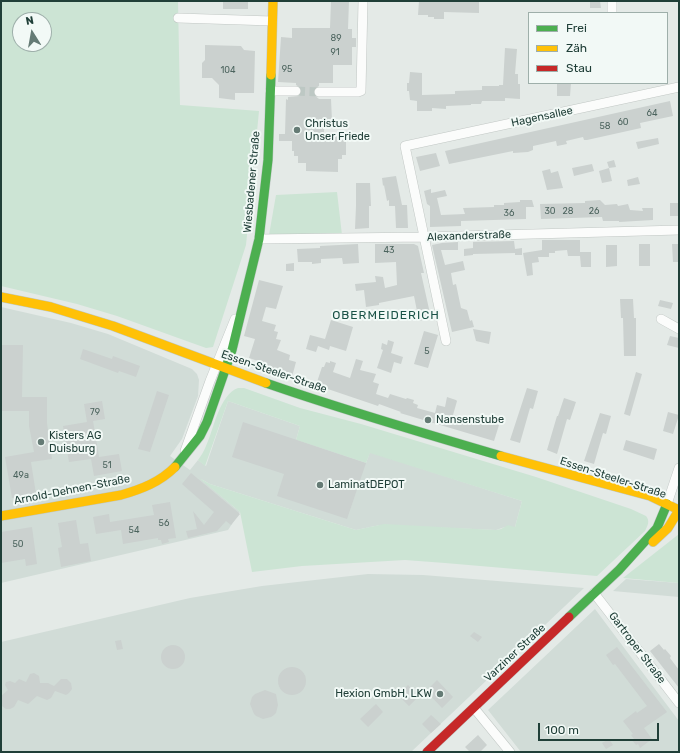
<!DOCTYPE html>
<html>
<head>
<meta charset="utf-8">
<style>
	body { margin:0 }
	#map { position:relative; width:680px; height:753px; overflow:hidden; background:#e4eae7; font-family:Rubik,sans-serif }
	canvas { display:block }
	.frame { position:absolute; inset:0; border:2px solid #203f38; pointer-events:none }
	.legend { position:absolute; left:528px; top:12px; width:140px; height:72px; box-sizing:border-box; background:#f2f9f6; border:1px solid #9eafaa; margin:0; padding:5px 7px; list-style:none; font-size:12px; color:#203f38 }
	.legend li { display:flex; align-items:center; gap:8px; height:20px }
	.legend b { width:20px; border:1px solid #9eafaa }
	.north { position:absolute; left:12px; top:12px; width:40px; height:40px; box-sizing:border-box; background:#f2f9f6; border:1px solid #9eafaa; border-radius:50%; rotate:349deg; font-size:11px; font-weight:700; line-height:16px; text-align:center; color:#203f38 }
	.north::after { content:''; display:block; margin:auto; width:14px; height:18px; background:#657b75; clip-path:polygon(50% 0,100% 100%,50% 72%,0 100%) }
	.scale { position:absolute; left:538px; top:723px; width:121px; height:18px; box-sizing:border-box; border:2px solid #203f38; border-top:0; padding-left:5px; font-size:12px; line-height:14px; white-space:nowrap; color:#203f38; -webkit-text-stroke:3px #f2f9f6; paint-order:stroke }
</style>
</head>
<body>
<div id="map">
<canvas width="680" height="753"></canvas>
<div class="frame"></div>
<ul class="legend">
<li><b style="height:5px;background:#4caf50"></b>Frei</li>
<li><b style="height:5px;background:#ffc107"></b>Zäh</li>
<li><b style="height:5px;background:#c62828"></b>Stau</li>
</ul>
<div class="north">N</div>
<div class="scale">100 m</div>
</div>
<script>
const c = document.querySelector('canvas').getContext('2d');
c.lineJoin = 'round';
function paint(path, color) {
  c.fillStyle = color;
  c.fill(path, 'evenodd');
}
function stroke(path, color, width, dash) {
  c.strokeStyle = color;
  c.lineWidth = width;
  c.lineCap = dash ? 'butt' : 'round';
  c.setLineDash(dash || []);
  c.stroke(path);
}
function write(font, color, halo, rows, align = 'center') {
  c.font = font + ' Rubik,sans-serif';
  c.lineWidth = 4;
  c.setLineDash([]);
  c.textBaseline = 'middle';
  c.strokeStyle = halo;
  c.fillStyle = color;
  for (const [text, x, y, turn = 0] of rows) {
    c.save();
    c.translate(x, y);
    c.rotate((+turn || 0) * Math.PI / 180);
    c.textAlign = isNaN(turn) ? turn : align;
    if (halo) c.strokeText(text, 0, 0);
    c.fillText(text, 0, 0);
    c.restore();
  }
}
paint(new Path2D(`
	M1,307l70,16 37,11 84,35 5,5 2,6 -1,16 -16,43 -12,17 20,14 8,-10 8,6 22,-65 72,25 -4,14 70,23 4,-11 152,49 -7,26h-10l-9,3 -116,-5 -24,5 -146,-46 -9,-5 39,33 -12,18 -227,53z
	M368,574l55,1 161,13 -173,164h-410v-110l189,-44 72,-12z
	M626,579l53,4v14l-66,-6z
	M595,609l84,112v31h-158l-33,-42z`), '#d1dcd7');
paint(new Path2D(`
	M1,1h177l2,104 79,6 -13,134 -33,102 -7,1 -89,-32 -40,-12 -76,-18zM20,20h24v24h-24z
	M337,192l5,43h-73l7,-40z
	M238,388h6l56,20 61,16 175,53 95,32 15,7c4,5 2,9 -1,15l-48,45 -152,-13 -40,-3 -103,6 -50,6 -12,-60 -41,-34 11,6 146,46 28,-6 112,6 5,-1 7,-4 7,2 7,-26 -152,-48 -4,10 -70,-23 4,-14 -72,-25 -23,65 -7,-6c3,-4 6,-9 8,-14 8,-17 13,-51 32,-58z
	M679,534v49l-56,-5z`), '#cce4d4');
paint(new Path2D(`
	M223,1h25v8h-25z
	M331,1h18l-1,28h4v9h4v9h-4v18h-19v18h-14v3l-5,3 -1,3 1,3 5,4h12l1,22h-8v13h14v6h8v15h-4v4h-4v13l-32,-1v-8h-8v-7h-4v-5h-2v-10h-13v-7h6l1,-35 2,1v-3l11,-1 3,-5 -1,-3 -5,-3v-2l-18,-1 3,-45 11,1v-10h38z
	M419,1h60v12l-35,-1v7h-10v-2h-6v-2h-10z
	M590,1h10l1,7h-11z
	M205,45l36,1 3,4 11,1 -1,42h-19v7l-16,-2v-13l-7,-7h-10v-15l3,-3z
	M505,48l12,1 -2,25h3v10h2v15l-15,-1v3h-23l-1,3h-10v1l-25,1v3l-14,-1v3h-15v-10l-7,-1 -1,-9h-2v-8h2l1,-11 12,1v22l33,-1v-3l27,-1v-4h17v-1h4z
	M557,83h14l-1,13h-13z
	M670,101l3,15 -33,7 1,5 -54,12h-3l-1,-3 -17,4 1,3 -10,2 -1,-5 -23,5v4l-5,2 -15,1v-2l-64,13 -4,-13z
	M658,138l1,6 -21,5 -2,-7z
	M436,153l4,13 -20,5 -4,-14z
	M614,160l2,7 -7,1 -2,-6z
	M592,164l2,7 -20,5 -2,-8z
	M609,168l3,13 -10,2 -3,-12z
	M550,169l1,4 7,-2 5,17 -16,2 -5,-19z
	M396,176l6,29h5l1,23h-12l-1,-22h-6v-6l-2,1 -3,-16 -1,1 -1,-8z
	M638,177l2,7 -12,2 -1,-6z
	M356,183h14l1,23h-2v22l-14,1 1,-23z
	M431,189v4l14,-3 2,6 -10,2 4,17 24,-1 -2,-6 31,-1v-2h10v-2l16,-1v-2h12l2,7h-8v12l-65,2v5l-31,1v-21l-3,-2 -3,-13z
	M600,200l5,5 12,-1 1,2 10,-2 2,6 13,1 -1,-3h11v12l-34,2v-1h-16l-1,-4 -61,2 -1,-15 45,-1v-2z
	M670,203h9v13h-9z
	M542,240h38v12h11v15h-10l-1,-11h-12l-1,-6 -12,1v2h-6v4h-11l1,5 -7,1 1,12 -6,1 -4,-23 19,-3z
	M514,241l1,8 7,-1v7h-7v-2l-42,1v-12z
	M458,242v8h-17l4,15 18,-4 2,9 -14,3 2,12 3,-1 5,24 6,2 3,11 2,-1 2,7 -22,5 -20,-87 10,-2z
	M358,244l1,19 -16,1 -1,-6 -21,1v4l-9,1v-2h-14l-1,-13 23,-1v-2z
	M375,244h39l4,2 6,27h-3l10,45 -12,3 -5,-25 -35,7v2l-13,2 -2,-17 -8,1 -1,-7 21,-2 -1,-6 8,1 2,11 12,-3 -1,-23 -21,1z
	M639,244h11v22h-11z
	M672,244h7v18h-6z
	M606,245h11v21l-11,1z
	M473,248v7l-9,1v-7z
	M294,263v8h-8v-7z
	M259,280l24,6 -7,23 -10,-2 -4,14 14,4 -2,6 4,1 -2,7 5,1 -4,10 13,5 -1,5 7,2 -4,15 -32,-12 1,-3 -12,-4 6,-19 -11,-3z
	M620,299h13l1,19h2v38h-12l-1,-38h-2z
	M660,300l13,3 -2,6 -13,-3z
	M331,320l22,7 -7,24 -16,-5 -1,4 -11,-4 -2,6 -10,-3 4,-14 15,4z
	M473,329l18,3 -2,12 -13,-3z
	M424,331l14,4 -10,33 -14,-4z
	M670,336l9,2v10l-12,-3z
	M388,340l6,2 -3,11 12,4 -2,7 -7,-2 -3,11 -14,-5 6,-18 -2,-1 1,-6 5,2z
	M1,345h22l-1,52h25v26l5,36 -21,3 5,32 -24,4 -7,-41 29,-5 -5,-26v-15h-28z
	M83,349l29,10 1,-3 27,10 -4,11 -17,-6 -1,2 -38,-14z
	M356,359l7,2 -3,9 16,4 -3,8 6,2 -3,10 12,4 2,-4 16,5 1,-1 7,2 -1,3 5,2 -1,3 18,5 2,-8 8,2 2,-10 9,3 1,1 -4,14 24,6v-2l22,6 -5,16 -94,-28 1,-1 -22,-8 -1,2 -62,-21 6,-18h2l2,-5 4,1v-2l6,2 -3,9 17,6z
	M636,372l6,2 -12,42 -6,-2z
	M527,388l11,3 -5,18 -3,-1 -10,35 -10,-3z
	M157,391l12,4 -19,57 -12,-3z
	M564,398l12,4 -6,18 -3,-1 -10,35 -10,-4 10,-34h1z
	M102,401l3,18 -12,2 6,36 20,-3 3,17 -28,5 -3,-17 -22,3 -6,-36 24,-4 -3,-18z
	M668,412l11,3 -6,19 -10,-3z
	M600,413l11,3 -5,18 -3,-1 -9,31 -10,-3z
	M243,422l123,41 -19,56 -70,-23 7,-22 -52,-17z
	M626,440l31,9 -3,11 -31,-10z
	M191,473l49,41 -9,11 -5,-4 -9,10 -29,7 -2,-7 11,-2 -4,-18 11,14 10,-13 -32,-28z
	M170,502l6,36 -8,1 1,3 -7,2 -1,-4h-3v-2l-35,6 -2,-14 -25,4 -3,-17 16,-3 1,8 44,-7 -2,-10z
	M76,520l4,24 8,-1 3,18 -30,6 -3,-19 4,-1 -4,-24z
	M32,527l5,37 -11,2 -1,-7 -24,4v-31z
	M474,632l8,5 -4,5 -8,-6z
	M121,640l2,9 -6,1 -2,-9z
	M659,644l5,6 1,-1 6,7 -1,2 9,12v18l-29,-37z
	M161 657a12 12 0 1 1 24 0a12 12 0 1 1-24 0Z
	M617,647l50,65 -23,16 8,11 -12,9 -2,-4 -2,1 -4,-5 2,-1 -3,-4 2,-1 -10,-13 13,-10 1,2 10,-7 -32,-42 -2,1 -7,-10z
	M278 681a14 14 0 1 1 28 0a14 14 0 1 1-28 0Z
	M34,673l5,3 1,7h8l6,3 7,-7h6l4,4 1,6 -3,4 -3,2 -11,-4 -4,7 -4,2 -10,-4 -9,8 -10,-4 -4,7 -4,2h-4l-4,-3 -1,-10 7,-6 -3,-5 1,-3 4,-1 5,2 4,-4 7,3 4,-8z
	M437,680l16,17 -11,11 -16,-17z
	M408,685l11,11 -10,10 -11,-11z
	M265,690l11,4 2,11 -2,8 -2,2 -3,2 -8,2 -7,-3 -2,-2 -4,-10 2,-7 3,-3z
	M376,704l7,8 -15,15 -8,-8z
	M431,715l10,9 -10,9 -9,-9z
	M478,735l9,10 -7,7h-10l-5,-5z
	M609,739l4,6 -7,4 -4,-6z`), '#cbd1cf');
stroke(new Path2D(`
	M296,91l23,1`), '#bdc8c4', 9, [9, 4.5]);
const street = new Path2D(`
	M612,13v-12
	M178,18l94,3
	M270,91h26
	M319,92h39l3,-1 2,-90
	M259,239l165,-2 255,-7
	M661,319l18,10
	M446,341l-41,-195 274,-59
	M185,451l25,-70 25,-62
	M667,504l12,-36
	M594,593l85,110
	M474,708l36,44`);
const fast = new Path2D(`
	M266,383c77,27 157,50 235,73
	M175,467l25,-31 7,-14 25,-72 27,-111 9,-79 3,-85
	M569,617l50,-47 38,-42 10,-24`);
const slow = new Path2D(`
	M271,75l2,-74
	M1,297l50,10 62,19 153,57
	M501,456l149,40 29,14
	M1,516l120,-21c21,-6 39,-13 54,-28
	M653,542l15,-14 11,-18`);
const jam = new Path2D(`
	M427,752l142,-135`);
stroke(street, '#c1c7c4', 10);
stroke(fast, '#bfc8c5', 10);
stroke(slow, '#bfc8c5', 10);
stroke(jam, '#bfc8c5', 10);
stroke(street, '#fbfcfb', 9);
stroke(fast, '#4caf50', 9);
stroke(slow, '#ffc107', 9);
stroke(jam, '#c62828', 9);
for (const [x, y, r, color] of [
	[297,130,4,"#657b75"],
	[428,420,4,"#657b75"],
	[41,442,4,"#657b75"],
	[320,485,4,"#657b75"],
	[440,694,4,"#657b75"]
]) {
  const dot = new Path2D();
  dot.arc(x, y, r, 0, 2 * Math.PI);
  c.fillStyle = color;
  c.fill(dot);
  stroke(dot, '#f2f9f6', 1.5);
}
write('9px', '#4c645e', null, [
	["89",336,38],
	["91",335,52],
	["95",287,69],
	["104",228,70],
	["64",652,113],
	["60",623,122],
	["58",605,126],
	["30",550,211],
	["28",568,211],
	["26",594,211],
	["36",509,213],
	["43",389,250],
	["5",427,351],
	["79",95,412],
	["51",107,465],
	["49a",21,475],
	["56",164,523],
	["54",134,530],
	["50",18,544]
]);
write('11px', '#203f38', '#f2f9f6', [
	["Hagensallee",542,117,-12],
	["Wiesbadener Straße",252,182,-85],
	["Alexanderstraße",469,236,-2],
	["Essen-Steeler-Straße",274,372,19],
	["Essen-Steeler-Straße",613,478,18],
	["Arnold-Dehnen-Straße",72,490,-11],
	["Gartroper Straße",637,648,53],
	["Varziner Straße",515,653,-43]
]);
write('11px', '#203f38', '#f2f9f6', [
	["Christus",305,124],
	["Unser Friede",305,137],
	["Nansenstube",436,420],
	["Kisters AG",49,436],
	["Duisburg",49,449],
	["LaminatDEPOT",328,485],
	["Hexion GmbH, LKW",432,694,"right"]
], 'left');
c.letterSpacing = '1px';
write('12px', '#1a5347', '#f2f9f6', [
	["OBERMEIDERICH",386,316]
]);
c.letterSpacing = '0px';
</script>
</body>
</html>
